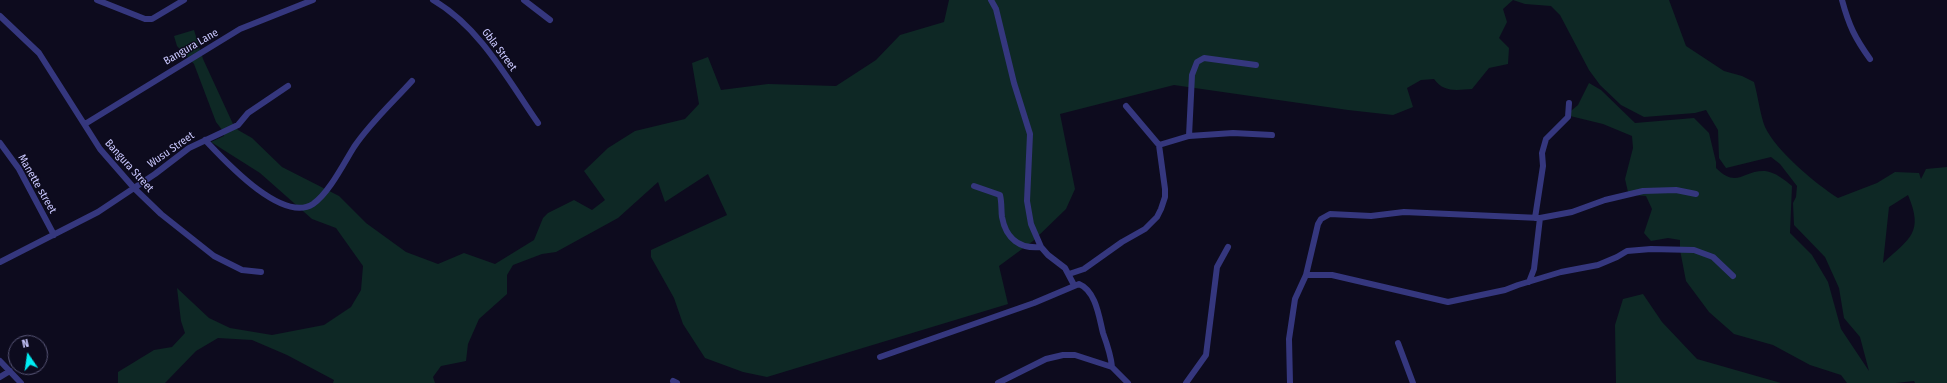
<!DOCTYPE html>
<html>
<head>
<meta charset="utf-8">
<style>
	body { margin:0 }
	#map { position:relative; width:1947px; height:383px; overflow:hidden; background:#0d0b1e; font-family:"Fira Sans Condensed",sans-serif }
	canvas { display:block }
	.north { position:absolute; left:8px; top:335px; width:40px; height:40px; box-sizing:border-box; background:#0d0b1e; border:1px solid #595778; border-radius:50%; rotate:347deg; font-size:11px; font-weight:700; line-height:16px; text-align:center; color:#cac8ff }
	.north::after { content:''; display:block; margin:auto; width:14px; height:18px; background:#00edf3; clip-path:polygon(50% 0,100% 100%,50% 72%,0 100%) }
</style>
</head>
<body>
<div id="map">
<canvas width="1947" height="383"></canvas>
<div class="north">N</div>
</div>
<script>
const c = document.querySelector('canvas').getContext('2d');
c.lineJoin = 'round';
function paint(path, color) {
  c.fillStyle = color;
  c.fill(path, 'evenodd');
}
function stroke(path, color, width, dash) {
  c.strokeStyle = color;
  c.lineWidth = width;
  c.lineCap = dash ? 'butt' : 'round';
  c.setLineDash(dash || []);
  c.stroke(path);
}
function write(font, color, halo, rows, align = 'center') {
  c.font = font + ' "Fira Sans Condensed",sans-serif';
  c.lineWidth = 3;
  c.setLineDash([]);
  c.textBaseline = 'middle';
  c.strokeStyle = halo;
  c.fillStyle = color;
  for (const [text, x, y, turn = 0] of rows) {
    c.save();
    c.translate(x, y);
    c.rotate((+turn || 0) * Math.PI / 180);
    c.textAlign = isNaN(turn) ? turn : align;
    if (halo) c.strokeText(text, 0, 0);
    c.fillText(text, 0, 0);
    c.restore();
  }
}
paint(new Path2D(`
	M949,0h720l17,46 38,25 18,5 12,6c4,14 6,32 11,45 11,24 51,57 73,71l39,-15 18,-11 24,1 2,6 5,-10 21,-2v216h-32l-1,-2 -18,2h-49l-6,-8 -31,-10 -37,-20 -39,-11 -25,-22 -23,-31 -6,-31v-10l-12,-2 -17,3 -7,-8 8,-24 -6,-13 -13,-1 -5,-3 -3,-13 8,-31 -1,-12 -29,-12 -37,-9 12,-10 11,-22 12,7 34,33 59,-5 15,15 7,29v6c21,21 27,2 49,3 10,1 20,9 27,15l-2,47 22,22 16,27 13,47 28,42 -9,-34 -16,-19 -5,-30 -14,-31 -31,-32 -1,-22 3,-6 1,-11 -17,-22 -9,-7 -45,11 -7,-10 -1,-28 -12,-20 -11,3 -51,4 -23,-12 -21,-20 -11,-15 -29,-55 -9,-9 -26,-2 -12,-4 -10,9 4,13 -8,16 10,10 -1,16 -19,4 -17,21c-15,1 -28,4 -38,-10l-13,1 -14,8 6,19 -20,8 -45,-5 -174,-25 -114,29 15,75 -9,20 -33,32 -34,25 9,38 -241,73 -24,-5 -38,-14 -22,-34 -9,-26 -23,-41v-7l76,-35 -19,-41 -43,28 -7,-20 -40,36 -62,34 -14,2 -29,11 -6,10v19l-28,25 -11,25 -2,17 -25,5 -8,11 2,6h-102l1,-3 -47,-25 -35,-15 -34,-2 -22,13 -31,32h-47v-11l36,-22 18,-3 13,-14 -4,-12 -4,-33 32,30 21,10 42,7 52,-10 27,-18 10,-17 2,-24 -27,-38 -24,-9 -52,-46 -49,-31 13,-6 -1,-5 -7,-9 -22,-58 -17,-18 -3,-10 20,-6 9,29 30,65 5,6 14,8 30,29 57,29 27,27 40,29 32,12 26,-11 31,11 39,-24 9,-22 5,-5 26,-13 18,10 13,-10 -21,-29 24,-23 27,-17 50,-12 14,-15 -7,-41 16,-6 13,33 47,-6 68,2 40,-26 24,-25 44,-13zM1908,195c16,38 2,43 -25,68l6,-56z
	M1643,294l19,28 35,37 84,24h-165l-1,-58 8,-26z`), '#0e2825');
stroke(new Path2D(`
	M97,0l48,19h7l32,-19
	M433,0c47,27 75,80 105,123
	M524,0l26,20
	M991,0l5,9 18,74 16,51 -3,67 4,23 10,23 7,8 17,13 9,17
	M1842,0c7,26 13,38 28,59
	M0,16l39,37 61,96 34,39 27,26 53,42 28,14 19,2
	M85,124l155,-95 73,-29
	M1189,136l3,-61 5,-13 7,-4 52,7
	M205,140c19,20 77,84 108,64 16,-11 31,-41 41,-57 16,-24 39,-45 58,-66
	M0,143l19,26 35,66
	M1159,145l30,-9 44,-3 39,2
	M974,186l26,9c2,8 1,15 2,22 4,22 18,32 39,30
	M1535,218l8,-52 -1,-13 4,-14 22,-22 1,-14
	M0,262l98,-50 57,-38 34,-26 49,-23 10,-12 40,-27
	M1069,274l15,-5 38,-27 23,-13 12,-12 4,-8 4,-12v-8l-6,-44 -33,-39
	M1306,275l12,-51 3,-5 9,-5 41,2 33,-4 136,6 32,-6 33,-12 38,-9 33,-1 20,4
	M1529,282l5,-13 6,-51
	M1398,343l15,40
	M880,357l154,-54 45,-19c17,7 20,33 24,49 4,11 8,22 9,34
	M0,361l21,22
	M0,377l10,-6
	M673,381l4,2
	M998,383l48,-24 17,-4h12l37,12 16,16
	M1186,383l20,-28 11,-88 11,-20
	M1290,383l-1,-44 6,-40 11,-24h26l116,27 57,-12 13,-5 43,-13 37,-7 19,-8 10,-6 24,-2 43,1 19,7 20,19`), '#35377e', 6);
write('11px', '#cac8ff', '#0d0b1e', [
	["Bangura Lane",191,47,-30],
	["Gbla Street",499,50,53],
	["Wusu Street",171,150,-35],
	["Bangura Street",129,166,48],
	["Manette street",37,184,60]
]);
</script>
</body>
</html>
